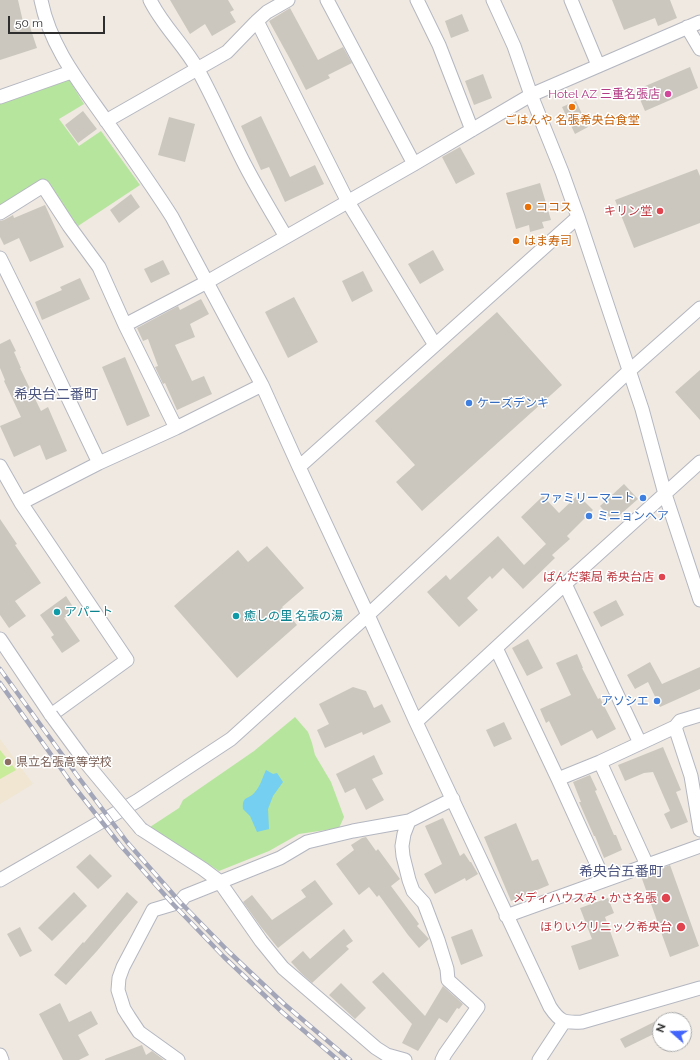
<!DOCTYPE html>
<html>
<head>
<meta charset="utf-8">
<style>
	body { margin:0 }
	#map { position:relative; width:700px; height:1060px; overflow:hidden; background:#efe9e1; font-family:Raleway,sans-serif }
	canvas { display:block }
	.north { position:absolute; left:652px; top:1012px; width:40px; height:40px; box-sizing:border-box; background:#fff; border:1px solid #ababab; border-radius:50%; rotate:290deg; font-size:11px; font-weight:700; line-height:16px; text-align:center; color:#2e2e2e }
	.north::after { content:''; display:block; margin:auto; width:14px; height:18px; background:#4264fb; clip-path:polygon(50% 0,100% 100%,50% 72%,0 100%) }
	.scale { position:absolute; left:8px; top:16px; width:97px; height:18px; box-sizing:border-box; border:2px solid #2e2e2e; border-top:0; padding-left:5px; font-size:12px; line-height:14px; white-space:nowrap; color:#2e2e2e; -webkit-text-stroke:3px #fff; paint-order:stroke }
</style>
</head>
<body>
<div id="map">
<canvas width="700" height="1060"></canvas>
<div class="north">N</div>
<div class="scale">50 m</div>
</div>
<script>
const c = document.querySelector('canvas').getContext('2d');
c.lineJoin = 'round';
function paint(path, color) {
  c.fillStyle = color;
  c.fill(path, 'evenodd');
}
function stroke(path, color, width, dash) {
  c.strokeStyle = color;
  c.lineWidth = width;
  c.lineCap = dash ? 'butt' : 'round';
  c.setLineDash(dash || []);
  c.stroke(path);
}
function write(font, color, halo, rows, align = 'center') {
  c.font = font + ' Raleway,"Noto Sans JP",sans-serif';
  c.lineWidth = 3;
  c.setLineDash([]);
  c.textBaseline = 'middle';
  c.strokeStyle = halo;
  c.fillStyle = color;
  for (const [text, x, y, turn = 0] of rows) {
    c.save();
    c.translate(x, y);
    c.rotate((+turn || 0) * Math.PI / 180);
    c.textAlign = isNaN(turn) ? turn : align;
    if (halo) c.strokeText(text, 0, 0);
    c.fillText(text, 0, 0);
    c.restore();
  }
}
paint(new Path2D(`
	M0,739l33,45 -33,20z`), '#f0e6d1');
paint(new Path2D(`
	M68,78l16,26 -25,15 20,27 22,-15 39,54 -62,41 -33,-43 -45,25v-105z
	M295,717l13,15 4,11 3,12 16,27 13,35 -5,11 -40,6 -30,17 -50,20 -69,-44 29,-19 4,-8 71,-49z`), '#b6e59e');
paint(new Path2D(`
	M0,750l16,20 -16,9z`), '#c9ec9a');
paint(new Path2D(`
	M266,770l7,4 4,-1 6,9 -10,14 -5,13 1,20 -12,3 -7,-16 -7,-7c-1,-14 6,-9 12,-17 5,-5 8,-16 11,-22z`), '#75cff0');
paint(new Path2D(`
	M0,0h18l6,26 5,-2 8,24 -37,12z
	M170,0h58l6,10 -4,2 6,10 -24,14 -7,-12 -15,10z
	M612,0h58l7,18 -19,8 -3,-8 -31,12z
	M290,8l28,52 25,-13 9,16 -24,12 2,3 -24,12 -16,-31 -21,-38z
	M462,14l7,17 -18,7 -6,-17z
	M690,67l8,21 -53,23 -9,-21z
	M483,74l9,24 -18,7 -9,-24z
	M576,101l12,26 -13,7 -13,-27z
	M83,111l14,18 -19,14 -13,-18z
	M261,116l29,61 25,-12 9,19 -39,18 -16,-35 -8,3 -20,-44z
	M169,117l26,7 -10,38 -27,-7z
	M460,147l15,27 -19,10 -14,-27z
	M697,169l3,7v47l-66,25 -19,-48z
	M540,183l11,37 -9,2 2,6 -14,4 -1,-7 -13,4 -10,-36z
	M131,194l9,13 -21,16 -9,-13z
	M45,205l19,42 -34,15 -11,-24 -15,7 -4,-8v-16l4,-1 9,-5 1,3z
	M433,250l11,20 -24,14 -12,-20z
	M163,260l7,14 -19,9 -7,-14z
	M363,271l10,20 -21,11 -10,-21z
	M80,278l10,21 -48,21 -7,-18 27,-12 -2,-3z
	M294,297l24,45 -30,16 -23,-46z
	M201,299l8,15 -19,10 5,13 -20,8 17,36 12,-5 8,18 -35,16 -12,-27 -2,1 -8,-17 3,-1 -10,-27 -5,2 -6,-13 41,-22 2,4z
	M497,312l65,73 -140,126 -26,-29 19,-17 -40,-44z
	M10,339l6,12 -2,1 7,16h-1l21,43 7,-4 19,44 -21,9 -6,-15 -26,12 -14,-31 21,-9 -17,-36 1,-1 -5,-12v-24z
	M125,357l25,59 -23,10 -25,-59z
	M700,370v50l-25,-28z
	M624,484l14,15 -25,22 -13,-15z
	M578,495l15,15 -26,26 3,3 -18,16 3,3 -32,31 -20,-21 -11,11 -2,-3 -23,22 11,12 -19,17 -32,-35 19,-17 4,5 48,-44 26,29 22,-21 -25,-27 22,-21 16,17z
	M0,519l17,25 -2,1 26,38 -26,18 11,15 -17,12 -9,-13z
	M267,546l37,42 -22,19 15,18 -60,53 -63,-72 64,-56 10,12z
	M66,596l9,14 -11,8 16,23 -18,12 -11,-16 3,-2 -14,-20z
	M616,600l8,15 -23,12 -8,-15z
	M528,639l15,29 -16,8 -15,-28z
	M577,654l6,14h-1l16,31 2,-1 16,31 -19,10 -5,-9 -31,16 -12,-25 -3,2 -6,-14 31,-14 -15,-32z
	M650,662l12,22 38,-17v22l-40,18 -12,-25 -13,7 -8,-14z
	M353,687l13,4 8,17 8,-4 9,18 -28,13 -1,-3 -37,16 -8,-18 12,-6 -10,-20z
	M504,722l8,17 -18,8 -8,-17z
	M663,747l18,43 -5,2 12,30 -17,7 -7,-15 6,-3 -17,-39 -9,1 -19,8 -7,-16z
	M374,755l9,19 -11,5 12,21 -18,10 -11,-22 -10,5 -9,-19z
	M590,775l7,15 -2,1 10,23 9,21h2l6,15 -18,8 -9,-22h-1l-8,-18 -7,-16h2l-8,-20z
	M443,818l17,38 4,-3 6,9h1l7,12 -12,7 -1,-3 -30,16 -11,-20 18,-10 -17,-38z
	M516,823l16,38 6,-2 11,26 -38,16 -27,-64z
	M366,837l10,14 2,-2 22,30 -9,7 28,38 -2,2 12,13 -10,9 -11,-13 -29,-40 -2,2 -8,-10 -10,8 -23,-31 18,-14 -3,-5 11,-7z
	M90,854l22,22 -14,13 -22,-22z
	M670,865l29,81 -29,11 -29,-81z
	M315,880l18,24 -55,44 -17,-21 -18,-25 9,-7 20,25 34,-23 -5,-7z
	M74,892l13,14 -35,35 -14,-13z
	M127,892l11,10 -41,49 -31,34 -12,-10 29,-33 1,1z
	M608,898l6,15 -9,4 14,39 -40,14 -8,-24 21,-7 -12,-31z
	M20,927l12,24 -12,6 -13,-23z
	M344,929l9,12 -7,5 3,3 -37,34 -11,-10 -10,-11 12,-11 7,8z
	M472,929l11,27 -22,9 -10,-28z
	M383,972l42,44 18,-30 20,18 -4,5 -2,-1 -10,15 -8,-5 -21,33 -16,-8 10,-19 -40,-42z
	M341,983l25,25 -11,11 -26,-24z
	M60,1003l9,19 22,-11 7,13 -20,11 11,20 -10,5h-16l-24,-46z
	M660,1019v12l-35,17 -5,-9z
	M142,1045l4,10 6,-4 12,9h-59v-1z`), '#cbc7bf');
const minor = new Path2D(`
	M41,0c9,46 38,82 64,119 23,33 46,65 67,98l90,168 37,82 69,148 48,107 134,285c10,15 14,16 32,15l118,-34
	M150,0c12,25 34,45 48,70 17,31 31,64 47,95 13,25 27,48 41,72
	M327,0l87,164
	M417,0l22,45 33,85
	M493,0l21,46 17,49 31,77 16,45 64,192 23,85 35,106
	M571,0l27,65
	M257,21l91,181 87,143
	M687,27l13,22
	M0,97l71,-25
	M106,121l121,-69 30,-31 10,-9 21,-12
	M0,213l43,-27 26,40 30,41 26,58 51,103
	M0,258l37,75 62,130
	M125,325l82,-43 207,-118 117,-69 169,-73
	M0,466l21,37 106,157 -76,55 -51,-76
	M299,467l279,-250
	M21,503l78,-40 77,-35 86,-43
	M565,584l75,159
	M496,648l62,131 46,101
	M416,722l149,-138 135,-122
	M675,727l16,49 9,54
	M600,762l47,103
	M558,779l42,-17 75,-35 5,-6 20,-6
	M409,821l-5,13 -2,12 1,10 6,24 4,11 11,12 14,37 9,29 1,11 30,27 -33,47 -3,6
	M141,829l62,40 16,12 42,60 22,27 93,80 11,7 18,5
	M0,880l137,-79 94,-62 137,-124 261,-244 71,-63
	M506,916l194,-70
	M0,1055l2,5
	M178,1060l-39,-28 -10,-15 -5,-8 -6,-19 1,-12 4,-11 30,-57 27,-8 5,-6 95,-38 27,-16 46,-11 56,-10 44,-22
	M539,1060l25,-38`);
stroke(minor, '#b4b7c1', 15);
stroke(minor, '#fff', 13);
const rail = new Path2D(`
	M0,669l79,109 48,64 53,60 49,50 54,51 67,57
	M0,683l72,101 49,62 51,57 52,54 58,55 56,48`);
stroke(rail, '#a3a6b8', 4.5);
stroke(rail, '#fff', 3, [9]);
const minorBridge = new Path2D(`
	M51,715l36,49 54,65`);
stroke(minorBridge, '#b4b7c1', 15, []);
stroke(minorBridge, '#fff', 13);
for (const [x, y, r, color] of [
	[668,94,4,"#d1479c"],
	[572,107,4,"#e8710a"],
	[528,207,4,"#e8710a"],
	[660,211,4,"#e0444e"],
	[516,241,4,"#e8710a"],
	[469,403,4,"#3f7fe0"],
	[643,498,4,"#3f7fe0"],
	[589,516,4,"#3f7fe0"],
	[662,577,4,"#e0444e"],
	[57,612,4,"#0f9aa8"],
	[236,616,4,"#0f9aa8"],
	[657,701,4,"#3f7fe0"],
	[8,762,4,"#8d6e63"],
	[666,898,5,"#e0444e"],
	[681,927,5,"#e0444e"]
]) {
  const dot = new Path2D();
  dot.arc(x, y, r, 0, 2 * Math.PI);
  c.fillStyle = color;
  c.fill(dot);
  stroke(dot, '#fff', 1.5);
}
write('12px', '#b23c85', '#fff', [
	["Hotel AZ 三重名張店",660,94]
], 'right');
write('12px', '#c56008', '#fff', [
	["ごはんや 名張希央台食堂",572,120,"center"],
	["ココス",536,207],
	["はま寿司",524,241]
], 'left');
write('12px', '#be3a42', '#fff', [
	["キリン堂",652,211],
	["ぱんだ薬局 希央台店",654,577],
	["メディハウスみ・かさ名張",657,898],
	["ほりいクリニック希央台",672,927]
], 'right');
write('12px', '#366cbe', '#fff', [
	["ケーズデンキ",477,403],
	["ファミリーマート",635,498,"right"],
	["ミニョンヘア",597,516],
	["アソシエ",649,701,"right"]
], 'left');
write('12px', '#0d838f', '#fff', [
	["アパート",65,612],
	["癒しの里 名張の湯",244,616]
], 'left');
write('12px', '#785e54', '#fff', [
	["県立名張高等学校",16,762]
], 'left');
write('14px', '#4d5680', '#fff', [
	["希央台二番町",56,395],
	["希央台五番町",621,872]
]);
</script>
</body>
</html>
